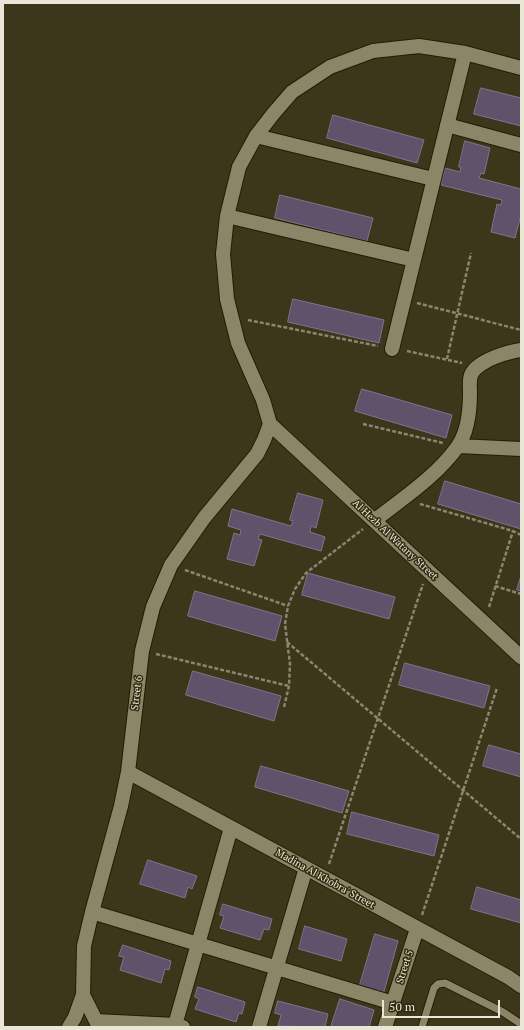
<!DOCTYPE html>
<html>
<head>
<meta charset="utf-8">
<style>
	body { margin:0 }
	#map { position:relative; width:524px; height:1030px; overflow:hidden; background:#3c361b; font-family:"PT Serif",serif }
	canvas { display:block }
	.frame { position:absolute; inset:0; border:4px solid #ebe7d8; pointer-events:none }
	.scale { position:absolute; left:382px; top:1000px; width:118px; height:18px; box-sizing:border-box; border:2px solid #ebe7d8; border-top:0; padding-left:5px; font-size:12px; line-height:14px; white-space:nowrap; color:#ebe7d8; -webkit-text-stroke:3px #312b11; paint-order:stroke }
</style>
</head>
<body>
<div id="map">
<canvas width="524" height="1030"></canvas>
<div class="frame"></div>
<div class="scale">50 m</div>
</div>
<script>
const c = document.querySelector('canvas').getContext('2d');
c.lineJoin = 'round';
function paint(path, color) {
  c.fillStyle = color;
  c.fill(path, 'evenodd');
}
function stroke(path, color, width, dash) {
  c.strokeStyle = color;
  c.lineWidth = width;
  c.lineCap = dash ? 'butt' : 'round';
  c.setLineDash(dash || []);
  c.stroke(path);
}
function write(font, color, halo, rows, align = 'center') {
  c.font = font + ' "PT Serif",serif';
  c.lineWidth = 3;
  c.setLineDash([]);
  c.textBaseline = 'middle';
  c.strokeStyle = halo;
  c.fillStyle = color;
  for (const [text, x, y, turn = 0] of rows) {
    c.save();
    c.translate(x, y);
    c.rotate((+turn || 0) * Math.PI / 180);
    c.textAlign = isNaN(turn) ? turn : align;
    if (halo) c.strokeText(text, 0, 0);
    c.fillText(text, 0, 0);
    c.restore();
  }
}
const building = new Path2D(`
	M481,88l40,10v28l-47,-12z
	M333,115l91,25 -7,23 -90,-25z
	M465,141l25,7 -6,26 -3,-1 -2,5 42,11v26l-6,23 -24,-6 6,-28 4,1 1,-5 -61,-15 4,-17 15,4 1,-5h-2z
	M280,195l93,23 -6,23 -92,-23z
	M293,299l91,21 -5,23 -91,-21z
	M362,389l90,26 -6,23 -91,-27z
	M445,481l76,23v25l-83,-25z
	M298,493l25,7 -7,28 -5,-2 -1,6 15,5 -4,14 -61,-17 -2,5 4,1 -8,26 -27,-7 7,-26 6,2 1,-5 -13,-4 4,-17 59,17 2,-5 -3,-1z
	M308,573l87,24 -6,22 -87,-24z
	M521,576v15l-4,-1z
	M195,591l87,25 -7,25 -87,-25z
	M405,663l85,23 -6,22 -85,-23z
	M193,671l88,25 -7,25 -88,-26z
	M489,745l32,9v23l-38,-11z
	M261,766l88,25 -7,22 -87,-26z
	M352,812l87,23 -5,21 -87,-22z
	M148,860l49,16 -5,13 -4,-2 -3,11 -45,-14z
	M477,887l44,13v23l-50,-14z
	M223,904l49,15 -3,11 -5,-1 -4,11 -40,-12 4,-12 -4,-1z
	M305,926l42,13 -6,22 -42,-12z
	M375,934l23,7 -15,54 -24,-7z
	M123,945l48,16 -2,9 -4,-1 -4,14 -41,-13 4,-13 -5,-1z
	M198,987l47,15 -3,12 -3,-1 -3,9 -41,-13 4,-10 -4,-2z
	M340,999l34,11 -5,17h-38z
	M278,1001l50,13 -3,13 -4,-1v1l-43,-1 3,-11 -6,-2z`);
paint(building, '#60526a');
stroke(building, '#82738c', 1);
const lane = new Path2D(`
	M422,1027l12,-39 4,-4 7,-1 58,29 18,12`);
const street = new Path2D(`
	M447,125l74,20
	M256,136l177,43
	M227,216l187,44
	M392,349l73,-296
	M270,424l-7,-24 -25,-57 -11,-44 -4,-45 4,-38 12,-49 17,-31 17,-22 19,-22 38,-25 43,-16 46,-5 46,7 56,15
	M270,424l251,233
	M458,446l63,3
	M374,521c29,-23 63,-45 84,-75 10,-15 12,-35 12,-53 0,-6 -1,-12 1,-18 3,-8 16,-15 24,-18 8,-3 17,-6 26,-7
	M128,772l380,205 13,9
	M92,912l301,91
	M83,995l16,32
	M96,1021l79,4 8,2
	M175,1025l56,-197
	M69,1027l6,-10 8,-22 1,-49 8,-34 29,-106 7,-34 14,-121 11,-44 18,-42 33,-47 53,-64 7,-14 6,-16
	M259,1027l47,-159
	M385,1027l32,-98`);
stroke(lane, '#231d03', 9);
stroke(street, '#231d03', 16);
stroke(new Path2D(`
	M417,303l104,27
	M248,320l130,26
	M407,351l55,12
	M447,359l24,-106
	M363,424l80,19
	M420,504l93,27 8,4
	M185,570l103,36
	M495,586l26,8
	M489,607l24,-76
	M287,642l234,197
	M156,654l133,32
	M284,707l5,-21 1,-22 -5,-40 3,-18 7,-17 11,-16 57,-44
	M329,864l94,-280
	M422,915l75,-227`), '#8b8670', 2.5, [4, 2]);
stroke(lane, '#8c8669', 7);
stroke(street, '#8c8669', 14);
write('10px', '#ebe7d8', '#312b11', [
	["Al Hezb Al Watany Street",395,540,43],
	["Street 6",137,693,-83],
	["Madina Al Khobra' Street",325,879,29],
	["Street 5",405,967,-72]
]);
</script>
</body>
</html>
